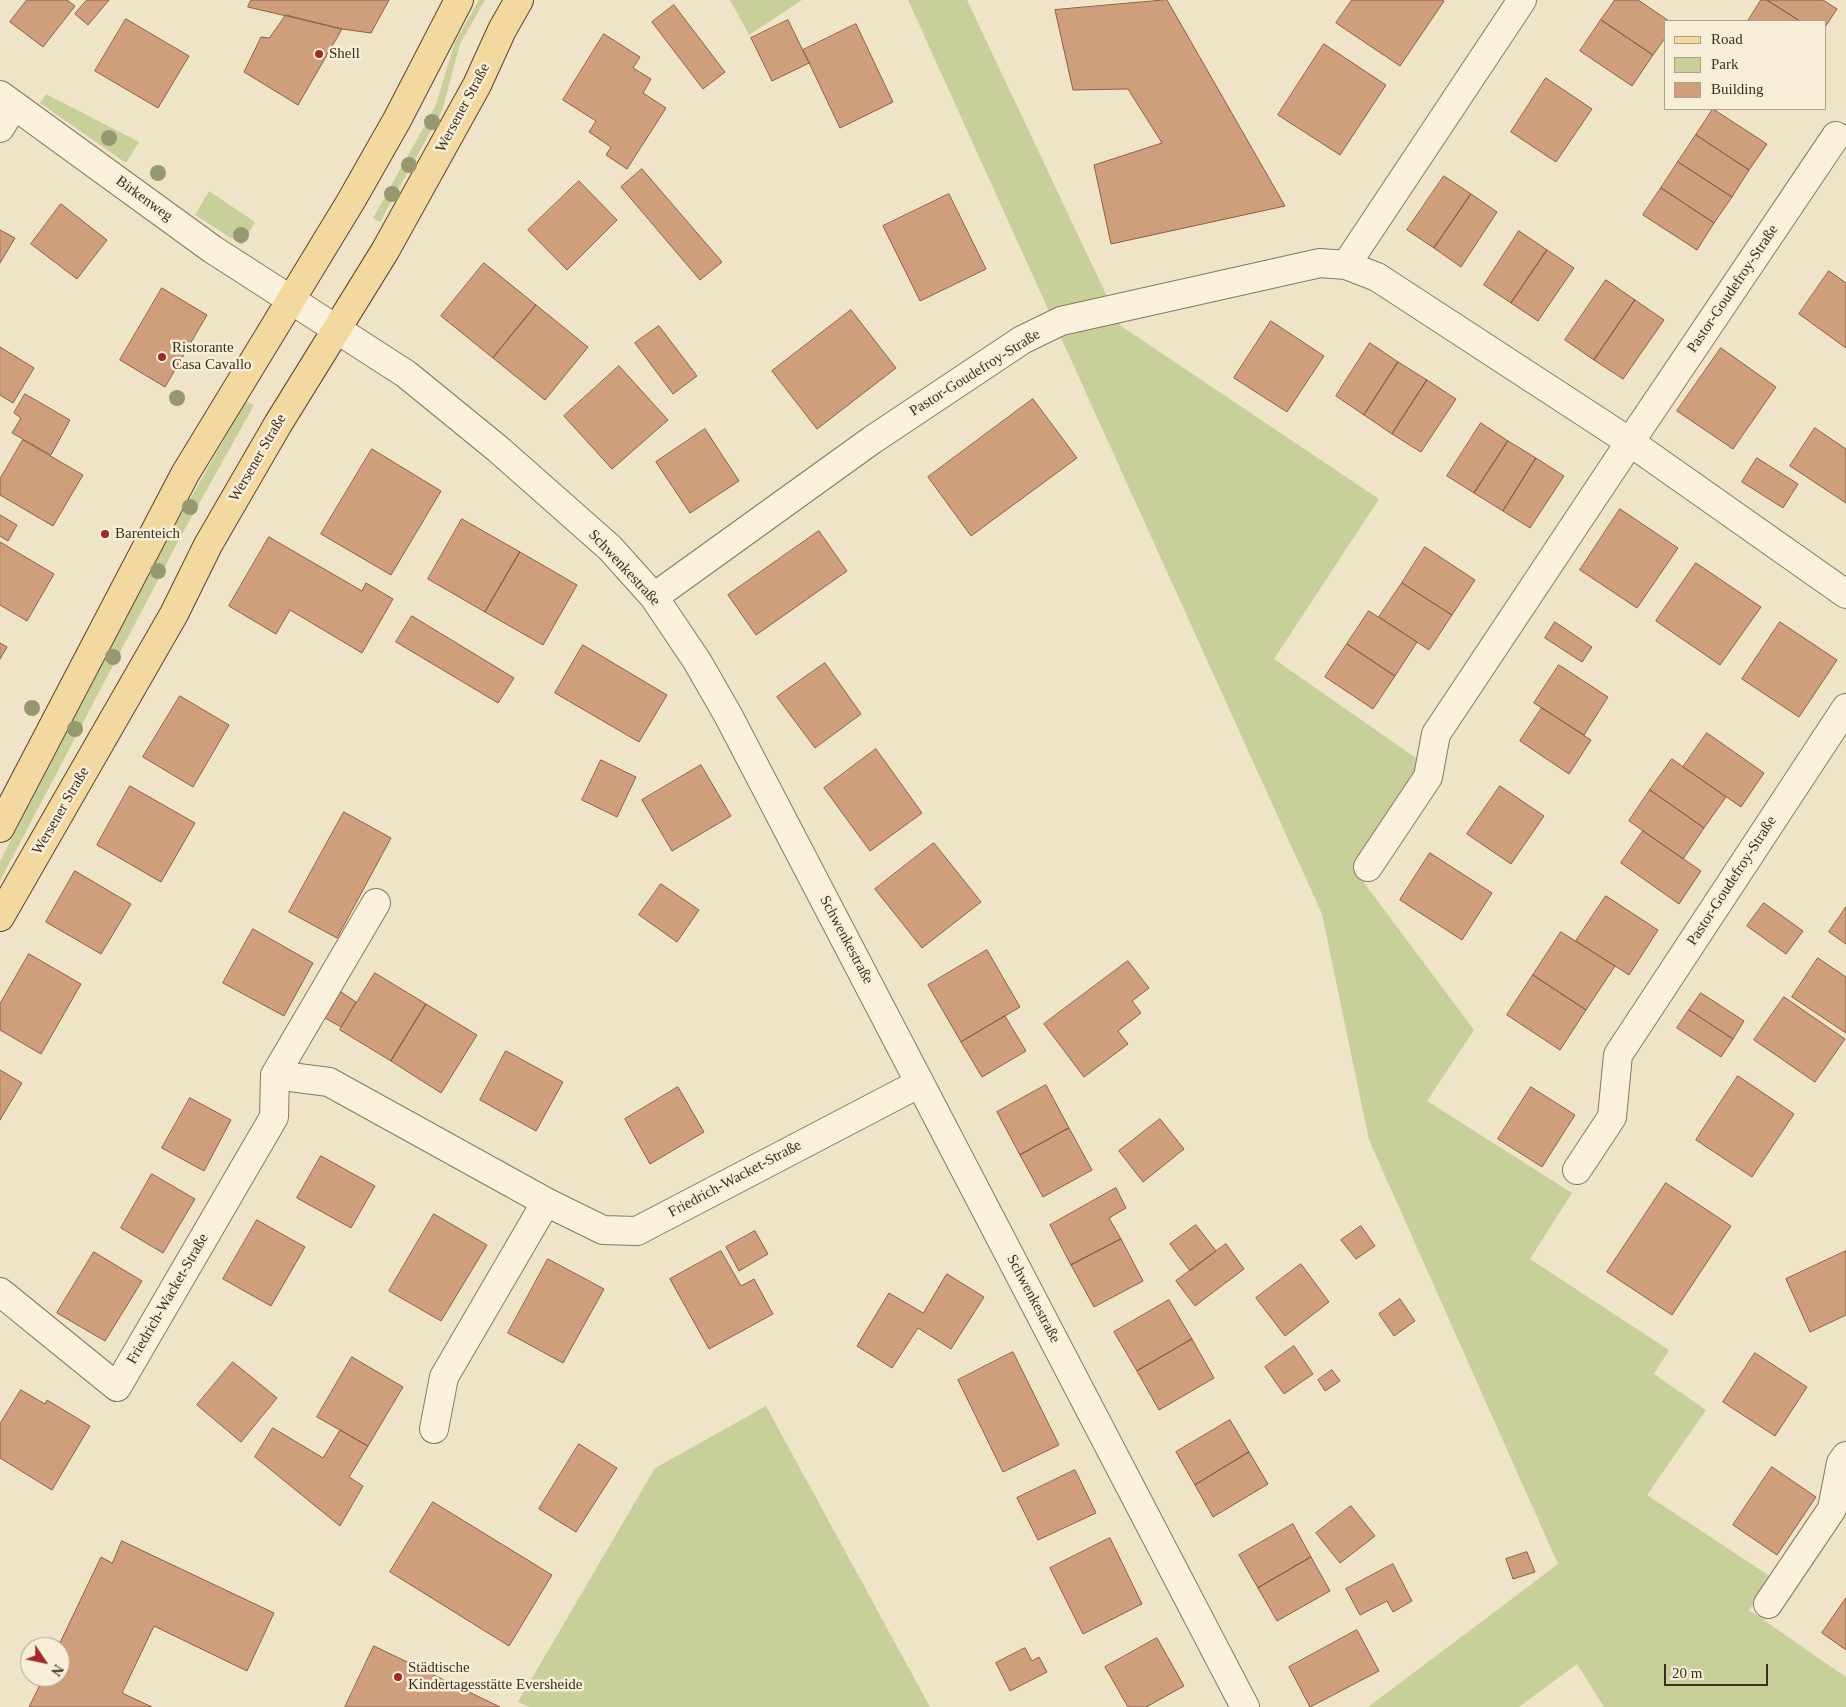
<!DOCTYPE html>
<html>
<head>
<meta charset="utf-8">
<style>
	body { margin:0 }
	#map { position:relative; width:1846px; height:1707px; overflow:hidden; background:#f0e4c8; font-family:Georgia,serif }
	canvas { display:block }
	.legend { position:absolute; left:1664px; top:20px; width:162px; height:90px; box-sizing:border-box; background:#f7eed8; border:1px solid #ada18e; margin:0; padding:6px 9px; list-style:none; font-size:15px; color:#3d2e20 }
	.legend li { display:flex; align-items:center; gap:10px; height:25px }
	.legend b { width:25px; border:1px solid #ada18e }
	.north { position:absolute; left:20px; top:1637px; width:50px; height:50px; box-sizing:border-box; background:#f7eed8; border:1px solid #ada18e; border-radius:50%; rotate:124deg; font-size:14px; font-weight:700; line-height:20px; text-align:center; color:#3d2e20 }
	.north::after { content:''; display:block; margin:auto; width:18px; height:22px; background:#9e2a2b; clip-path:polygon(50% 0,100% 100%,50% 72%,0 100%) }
	.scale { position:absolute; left:1664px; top:1664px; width:104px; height:22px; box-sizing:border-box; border:2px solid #3d2e20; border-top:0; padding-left:6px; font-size:15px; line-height:18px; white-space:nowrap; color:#3d2e20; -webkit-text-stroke:4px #f7eed8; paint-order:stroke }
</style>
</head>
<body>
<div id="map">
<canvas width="1846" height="1707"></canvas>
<ul class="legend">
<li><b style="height:6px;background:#f3d9a0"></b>Road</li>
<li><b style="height:14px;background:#c9cf9b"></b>Park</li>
<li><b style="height:14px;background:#cf9f7d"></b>Building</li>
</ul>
<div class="north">N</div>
<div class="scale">20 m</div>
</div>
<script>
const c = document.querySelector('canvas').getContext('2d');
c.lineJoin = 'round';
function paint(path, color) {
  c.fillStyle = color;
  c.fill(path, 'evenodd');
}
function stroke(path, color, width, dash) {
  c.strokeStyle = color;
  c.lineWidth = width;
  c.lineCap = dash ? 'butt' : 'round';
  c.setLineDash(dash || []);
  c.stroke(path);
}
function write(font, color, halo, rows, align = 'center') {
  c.font = font + ' Georgia,serif';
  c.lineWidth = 5;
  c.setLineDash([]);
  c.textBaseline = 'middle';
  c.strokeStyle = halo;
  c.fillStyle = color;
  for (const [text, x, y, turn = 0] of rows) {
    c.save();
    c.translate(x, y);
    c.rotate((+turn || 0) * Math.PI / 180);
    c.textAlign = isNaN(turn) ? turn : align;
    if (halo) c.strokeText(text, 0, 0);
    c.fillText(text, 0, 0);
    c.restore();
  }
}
paint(new Path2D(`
	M479,0h6l-25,44 -18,67 -62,111 -7,-4 62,-111 20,-65z
	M730,0h72l-53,35z
	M908,0h59l154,326 258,173 -105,160 149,104 -70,105 121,162 -47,71 145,92 -42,66 139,91 -15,24 52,36 -59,85 124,82 -22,33 97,67v30h-242l-27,-43 -58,43h-151l190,-143 -189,-424 -47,-226z
	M46,94l93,48 -13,21 -86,-60z
	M209,191l46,31 -13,23 -47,-30z
	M246,401l8,4 -73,131 -181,345v-20l172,-330z
	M766,1406l164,301h-401l-11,-5 137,-234z`), '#c9cf9b');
const building = new Path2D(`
	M27,0h40l8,6 -32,41 -33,-25z
	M87,0h22l-21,25 -13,-11z
	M251,0h138l-18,33 -29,-4 -94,-22z
	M1167,0l118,206 -174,38 -17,-79 68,-22 -34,-54 -55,1 -18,-80z
	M1352,0h90l2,1 -44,65 -64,-43z
	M1615,0h23l31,21h-4v17l-12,17 -52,-35z
	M1761,0h6l33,21h-52z
	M1767,0h56l14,9 -12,18v-6h-25z
	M674,5l51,67 -22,17 -51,-67z
	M286,15l56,14 -44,76 -54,-33 17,-35 8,1z
	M126,19l63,37 -31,52 -63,-37z
	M788,20l21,43 -37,18 -21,-43z
	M1601,20l52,35 -21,31 -52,-35z
	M856,24l37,78 -53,26 -37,-78z
	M604,34l36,23 -7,11 18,11 -8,14 23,15 -39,61 -21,-14 5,-8 -22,-15 7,-11 -33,-21z
	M1324,44l62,41 -46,70 -62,-40z
	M1546,78l46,31 -36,53 -45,-30z
	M1713,109l54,35 -18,26 -53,-35z
	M1696,135l53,35 -17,27 -54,-35z
	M1678,162l54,35 -18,26 -53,-35z
	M642,169l80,93 -22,18 -79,-93z
	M1444,176l27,18 -37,54 -27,-18z
	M579,181l38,39 -50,50 -39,-40z
	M1661,188l53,35 -17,27 -54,-35z
	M949,194l37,75 -66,32 -37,-75z
	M1471,194l26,18 -36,55 -27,-19z
	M61,204l46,36 -30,39 -46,-35z
	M0,230l15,8 -15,25z
	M1519,231l28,19 -36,53 -27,-18z
	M1547,250l27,18 -36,53 -27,-18z
	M484,263l52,42 -43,53 -52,-42z
	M1829,271l17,12v65l-47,-34z
	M1606,280l29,20 -41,60 -29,-20z
	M162,288l45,27 -42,72 -45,-27z
	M1635,300l29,20 -41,59 -29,-19z
	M536,305l52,42 -43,53 -52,-42z
	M851,310l45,58 -79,61 -45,-58z
	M1271,321l53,35 -37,56 -53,-34z
	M659,326l38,50 -24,18 -38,-51z
	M1370,343l28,19 -34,53 -28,-19z
	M0,347l34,21 -21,35 -13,-8z
	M1721,348l55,39 -43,62 -56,-38z
	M1398,362l29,18 -35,54 -28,-19z
	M619,366l49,54 -56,49 -48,-53z
	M1427,380l29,19 -35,53 -29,-18z
	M25,394l45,26 -19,35 -39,-22 9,-15 -7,-5z
	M1033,399l44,59 -106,78 -43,-59z
	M1481,423l27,18 -34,52 -27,-17z
	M1815,428l31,21v54l-56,-37z
	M705,429l34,52 -49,32 -34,-51z
	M23,440l60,35 -30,51 -53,-31v-16z
	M1508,441l28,17 -33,53 -29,-18z
	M372,449l69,42 -50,84 -70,-41z
	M1536,458l28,18 -34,52 -27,-17z
	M1757,458l41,26 -15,24 -41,-26z
	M1620,509l58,39 -41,60 -57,-38z
	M0,515l17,10 -9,16 -8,-5z
	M462,519l58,33 -35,60 -57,-33z
	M819,531l28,40 -91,64 -28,-40z
	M269,537l93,54 4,-8 27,16 -31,54 -72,-43 -14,24 -47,-28z
	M0,542l54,32 -27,47 -27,-16z
	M1425,547l50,33 -23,35 -50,-32z
	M520,552l57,33 -34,60 -58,-33z
	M1696,563l65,44 -41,58 -64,-44z
	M1402,583l50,32 -23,35 -50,-33z
	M1369,611l48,31 -22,34 -48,-32z
	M412,616l102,62 -16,25 -102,-61z
	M1555,622l37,25 -10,15 -37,-24z
	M1780,622l57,38 -38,57 -57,-38z
	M0,643l7,4 -7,12z
	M1347,644l48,32 -22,33 -48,-32z
	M583,645l84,50 -28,47 -84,-49z
	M825,663l36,51 -46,34 -38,-51z
	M1559,665l49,32 -24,38 -50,-32z
	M180,696l49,29 -36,62 -50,-30z
	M1542,708l49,32 -22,34 -49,-33z
	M1707,733l57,40 -23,34 -58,-40z
	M876,749l46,64 -52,38 -46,-63z
	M1672,759l54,38 -22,31 -54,-38z
	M601,760l35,17 -19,40 -35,-17z
	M701,765l30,51 -59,35 -30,-51z
	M130,786l65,37 -34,59 -64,-37z
	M1500,786l44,30 -33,48 -44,-30z
	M1650,790l54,38 -21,31 -54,-38z
	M344,812l47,26 -54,100 -48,-26z
	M1643,831l58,40 -22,33 -58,-41z
	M934,843l47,59 -59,46 -47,-59z
	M1430,853l62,40 -30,47 -62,-40z
	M75,871l56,33 -30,50 -55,-32z
	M661,884l38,26 -22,32 -38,-27z
	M1606,896l52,34 -29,45 -53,-34z
	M1764,903l39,28 -17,23 -39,-28z
	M1846,907v37l-17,-12z
	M253,929l60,34 -29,53 -61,-33z
	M1561,932l54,34 -29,44 -53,-35z
	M987,950l33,57 -59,35 -33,-57z
	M29,954l52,30 -40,70 -41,-24v-26z
	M1818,958l28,19v56l-54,-36z
	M1128,961l21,27 -17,13 9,12 -23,18 10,13 -44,33 -40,-53z
	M375,973l51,31 -35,57 -51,-31z
	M1533,975l53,35 -26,40 -53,-35z
	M341,992l15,10 -15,25 -16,-9z
	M1701,993l43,28 -11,18 -44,-29z
	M1784,997l61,42 -30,43 -61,-42z
	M426,1004l51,31 -36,58 -50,-32z
	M1689,1010l44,29 -12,18 -44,-29z
	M1005,1016l21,35 -44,26 -21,-35z
	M506,1051l57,31 -27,49 -56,-31z
	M0,1070l22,13 -22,37z
	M1738,1076l56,38 -42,63 -56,-37z
	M1046,1085l23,43 -49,27 -23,-43z
	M678,1087l26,45 -54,32 -25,-45z
	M1531,1087l44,28 -33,52 -44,-28z
	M190,1098l41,22 -27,51 -42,-23z
	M1160,1119l24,30 -41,33 -24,-31z
	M1069,1128l23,42 -49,27 -23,-42z
	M321,1156l54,30 -24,42 -54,-30z
	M152,1174l43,25 -32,54 -42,-25z
	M1666,1183l65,43 -59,89 -65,-43z
	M1116,1188l10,20 -17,10 12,21 -50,26 -21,-40z
	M434,1214l53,31 -46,76 -52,-30z
	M257,1220l48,27 -34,59 -48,-27z
	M1196,1225l20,26 -26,20 -20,-27z
	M1361,1226l14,20 -19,13 -15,-19z
	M755,1231l13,23 -29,17 -13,-24z
	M1121,1239l22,42 -49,26 -23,-42z
	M1226,1244l18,25 -49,37 -19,-25z
	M721,1251l20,35 13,-7 19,35 -64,35 -39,-70z
	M1846,1251v64l-36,17 -24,-53z
	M94,1252l48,29 -37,60 -48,-28z
	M548,1259l56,30 -41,74 -55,-30z
	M1301,1264l28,38 -44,34 -29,-38z
	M947,1274l37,23 -33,52 -33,-21 -26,40 -35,-22 32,-53 34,20z
	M1400,1299l15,22 -21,15 -15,-22z
	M1169,1300l23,39 -55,32 -23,-39z
	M1192,1339l22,39 -55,32 -22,-39z
	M1294,1346l19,28 -29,20 -19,-27z
	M1013,1352l46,93 -56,27 -45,-92z
	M1755,1353l52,34 -32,49 -52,-34z
	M352,1357l51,30 -35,59 -51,-29z
	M233,1362l44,36 -36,44 -44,-37z
	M1332,1370l8,11 -15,10 -7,-11z
	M21,1390l24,14 2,-4 43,26 -38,64 -52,-32v-34z
	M1230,1420l19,32 -54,33 -19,-33z
	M273,1428l50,30 17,-28 28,16 -19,31 14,9 -23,40 -85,-69z
	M579,1444l38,24 -41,64 -37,-23z
	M1249,1452l19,32 -55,33 -18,-32z
	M1772,1467l44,30 -39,58 -44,-30z
	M1075,1470l21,43 -58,27 -21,-42z
	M433,1502l119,73 -43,71 -119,-74z
	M1351,1506l24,30 -35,27 -24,-30z
	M1293,1524l18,33 -53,31 -19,-33z
	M1110,1538l32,66 -59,30 -33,-66z
	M122,1541l152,72 -27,58 -93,-45 -32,67 30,14h-123l15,-30h16v-30h-2l43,-90 11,6z
	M1527,1552l8,20 -22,7 -7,-20z
	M1311,1557l19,34 -53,30 -19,-33z
	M1393,1564l19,37 -19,11 -6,-11 -27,14 -14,-26z
	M1846,1598v52l-24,-17z
	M1357,1630l22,41 -69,36 -21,-40z
	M1157,1638l27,48 -38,21h-18l-23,-40z
	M374,1646l126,61h-155z
	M1025,1648l7,13 7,-4 8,15 -37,19 -14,-28z`);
paint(building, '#cf9f7d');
stroke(building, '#8d5f41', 1);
const minor = new Path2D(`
	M0,95l212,154 194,125 92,75 112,99 44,49 43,64 31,54 517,992
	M0,128l14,-23
	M1346,265l176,-265
	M654,597l218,-157 150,-100 39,-19 259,-58 26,2 31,12 253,165 216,152
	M1368,867l60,-90 8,-43 194,-292 206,-306
	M275,1075l54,7 217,120 57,28 34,1 283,-148
	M1577,1170l35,-53 6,-62 228,-347
	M0,1292l117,95 157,-270 1,-42 101,-172
	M434,1429l10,-52 102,-175
	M1768,1604l64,-95 9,-46 5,-7`);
const major = new Path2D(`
	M0,828l185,-354 166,-273 46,-81 62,-120
	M0,917l174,-303 34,-69 70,-121 107,-173 92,-166 25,-55 17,-30`);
stroke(minor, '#8d765c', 30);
stroke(major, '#5b4430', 30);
stroke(minor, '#faf1dc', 28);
stroke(major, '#f3d9a0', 28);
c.fillStyle = '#96986f';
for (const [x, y] of [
	[432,122],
	[109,138],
	[409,165],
	[158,173],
	[392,194],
	[241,235],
	[177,398],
	[190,507],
	[158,571],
	[113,657],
	[32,708],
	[75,729]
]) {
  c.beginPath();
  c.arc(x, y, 8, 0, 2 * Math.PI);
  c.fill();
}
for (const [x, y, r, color] of [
	[319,54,5,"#9e2a2b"],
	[162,357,5,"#9e2a2b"],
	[105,534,5,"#9e2a2b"],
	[398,1677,5,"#9e2a2b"]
]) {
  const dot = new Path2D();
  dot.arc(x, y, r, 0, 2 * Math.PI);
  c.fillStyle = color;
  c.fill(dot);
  stroke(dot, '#f7eed8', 2);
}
write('15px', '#3d2e20', '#f7eed8', [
	["Shell",329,54],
	["Ristorante",172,348],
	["Casa Cavallo",172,365],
	["Barenteich",115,534],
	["Städtische",408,1668],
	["Kindertagesstätte Eversheide",408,1685]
], 'left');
write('15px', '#3d2e20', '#f7eed8', [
	["Wersener Straße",463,108,-62],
	["Birkenweg",144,199,36],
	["Pastor-Goudefroy-Straße",1733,289,-56],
	["Pastor-Goudefroy-Straße",975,373,-32],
	["Wersener Straße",258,458,-60],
	["Schwenkestraße",624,568,47],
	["Wersener Straße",61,811,-60],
	["Pastor-Goudefroy-Straße",1732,881,-57],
	["Schwenkestraße",846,940,62],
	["Friedrich-Wacket-Straße",735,1179,-28],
	["Friedrich-Wacket-Straße",168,1299,-60],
	["Schwenkestraße",1033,1299,62]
]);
</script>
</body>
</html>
